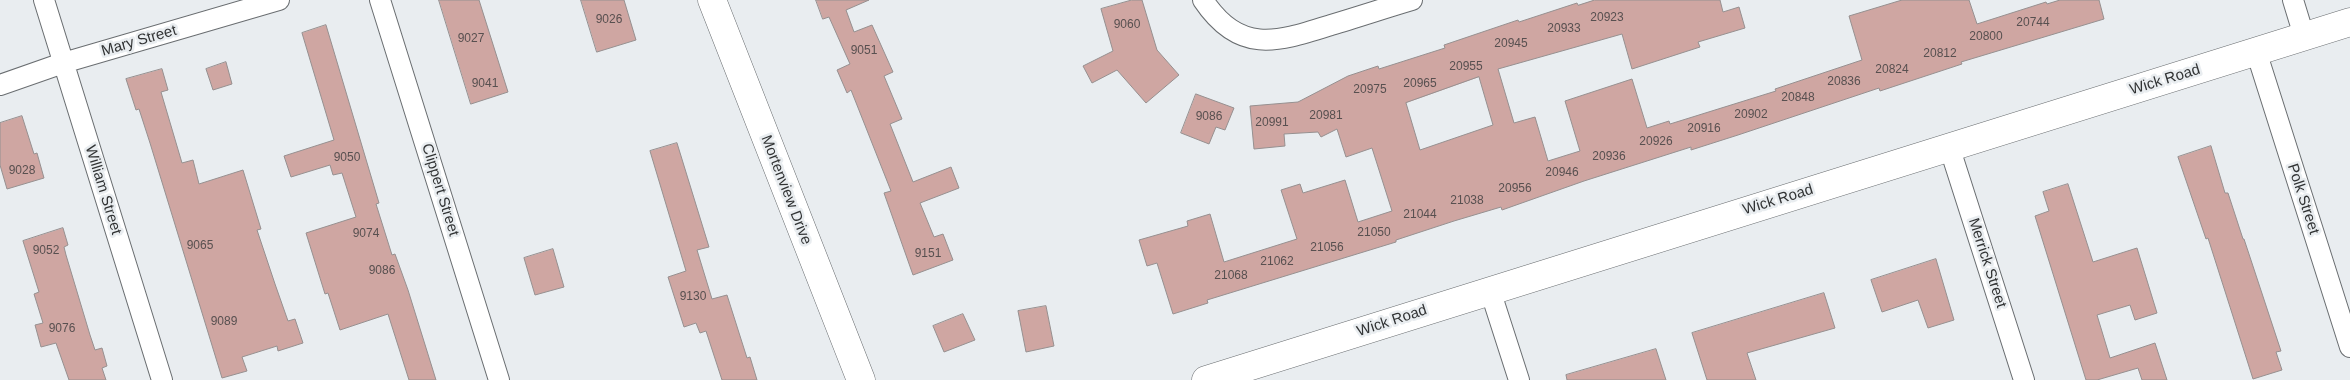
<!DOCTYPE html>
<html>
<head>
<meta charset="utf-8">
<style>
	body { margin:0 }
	canvas { display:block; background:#e9edf0 }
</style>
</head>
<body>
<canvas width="2350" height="380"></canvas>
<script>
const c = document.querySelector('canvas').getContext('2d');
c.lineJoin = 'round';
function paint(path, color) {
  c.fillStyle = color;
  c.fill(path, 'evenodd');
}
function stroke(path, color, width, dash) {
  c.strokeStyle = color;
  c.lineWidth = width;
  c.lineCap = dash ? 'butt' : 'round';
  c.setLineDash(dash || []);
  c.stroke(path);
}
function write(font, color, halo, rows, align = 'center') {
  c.font = font + ' Arial,sans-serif';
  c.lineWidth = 5;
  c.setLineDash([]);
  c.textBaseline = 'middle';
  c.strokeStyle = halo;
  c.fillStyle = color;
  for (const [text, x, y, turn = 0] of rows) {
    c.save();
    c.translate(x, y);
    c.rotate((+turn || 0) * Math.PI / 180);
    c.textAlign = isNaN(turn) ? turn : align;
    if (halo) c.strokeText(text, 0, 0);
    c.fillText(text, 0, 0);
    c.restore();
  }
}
const building = new Path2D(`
	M439,0h40l29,92 -37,12z
	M581,0h43l12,40 -39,12z
	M816,0h53l-23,10 8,22 18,-7 21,47 -9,4 18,43 -12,5 23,58 38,-15 8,21 -39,15 14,34 9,-3 10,26 -40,15 -29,-82 7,-2 -40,-101 -4,3 -10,-23 13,-6 -21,-47 -6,2z
	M1132,0h10l15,50 22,25 -33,28 -29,-33 -25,13 -9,-17 30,-15 -12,-42z
	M1595,0h125l3,12 16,-5 6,21 -47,14 2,5 -68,22 -10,-35 -124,35 16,54 21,-6 13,44 32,-10 -15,-50 67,-22 15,49 22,-7 1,3 106,-33 -1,-2 87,-29 -13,-44 53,-16h67l8,24 69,-22 1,2 13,-4h39l5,19 -143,43 1,2 -82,27 -1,-3 -141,47 -47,15v-3l-107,34 -82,29 -1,-3 -47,14 -58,19v2l-189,58 1,3 -35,11 -16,-51 -10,3 -8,-26 49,-14 -1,-5 23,-7 14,48 73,-23 -16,-49 19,-6 3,9 42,-13 13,42 34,-11 -20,-63 -26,9 -9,-28 -16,8 -3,-5 -34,2 1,12 -31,3 -4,-43 48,-4 50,-26 30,-10 1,3 66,-21 -1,-3 74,-25 1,2 58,-19 1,2zM1479,77l14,48 -73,25 -14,-47z
	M326,25l53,178 -3,1 16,51 3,-1 13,36 28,90h-27l-21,-66 -48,16 -12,-37 -3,1 -19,-61 50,-16 -14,-44 -9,2 -3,-10 -39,12 -7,-21 50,-16 -32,-107z
	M226,62l6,22 -19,6 -7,-21z
	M162,69l6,21 -7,2 21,71 11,-3 6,24 44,-14 18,59 -4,1 18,54 13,37 7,-2 8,24 -25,8 -1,-5 -35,11 5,14 -25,7 -72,-235 -11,-34 -3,1 -10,-31z
	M1196,94l38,14 -9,22 -9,-3 -7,17 -28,-11z
	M22,116l12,38 3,-1 7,25 -37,11 -7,-24v-42z
	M677,143l32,104 -12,3 15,49 15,-4 20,63 3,-1 7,23h-35l-16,-49 -6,2 -4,-10 -12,4 -16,-50 18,-6 -36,-120z
	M2211,146l14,47h3l15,46h1l37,112 -5,1 6,18 -29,9 -45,-141 -2,1 -28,-82z
	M2068,184l25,78 44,-14 20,65 -22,7 -5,-15 -33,10 13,43 45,-15 12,37h-25l-4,-12 -41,12h-11l-51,-164 14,-5 -6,-19z
	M63,228l5,17 -4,2 2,8 24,80 5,15 7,-2 5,18 -5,2 4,12h-37l-13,-37 -15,4 -6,-22 8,-2 -9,-29 5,-2 -16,-51z
	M553,249l11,38 -29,8 -11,-37z
	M1936,259l18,61 -26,8 -10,-28 -36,12 -11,-32z
	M1824,293l11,35 -88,25 9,27h-49l-15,-47z
	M1046,306l8,40 -28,6 -8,-41z
	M963,314l12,26 -31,12 -11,-26z
	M1656,349l10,31h-99l-1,-5z`);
paint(building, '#cfa6a2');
stroke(building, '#969090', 1);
const street = new Path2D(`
	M44,0l118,380
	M380,0l119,380
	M1203,0c37,55 74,42 128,25 27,-8 54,-17 81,-25
	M2293,0l11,36
	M2256,51l94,296
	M0,85l63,-22 216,-63
	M1949,146l75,234
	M1490,290l29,90`);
const secondary = new Path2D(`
	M712,0l149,380
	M1206,380l1144,-358`);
stroke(street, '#6a6e71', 22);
stroke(secondary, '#6a6e71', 29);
stroke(street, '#fff', 20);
stroke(secondary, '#fff', 28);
write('12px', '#585050', null, [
	["20923",1607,18],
	["9026",609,20],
	["20744",2033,23],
	["9060",1127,25],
	["20933",1564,29],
	["20800",1986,37],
	["9027",471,39],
	["20945",1511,44],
	["9051",864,51],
	["20812",1940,54],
	["20955",1466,67],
	["20824",1892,70],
	["20836",1844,82],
	["9041",485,84],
	["20965",1420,84],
	["20975",1370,90],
	["20848",1798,98],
	["20902",1751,115],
	["20981",1326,116],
	["9086",1209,117],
	["20991",1272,123],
	["20916",1704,129],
	["20926",1656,142],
	["20936",1609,157],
	["9050",347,158],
	["9028",22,171],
	["20946",1562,173],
	["20956",1515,189],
	["21038",1467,201],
	["21044",1420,215],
	["21050",1374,233],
	["9074",366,234],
	["9065",200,246],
	["21056",1327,248],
	["9052",46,251],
	["9151",928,254],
	["21062",1277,262],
	["9086",382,271],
	["21068",1231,276],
	["9130",693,297],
	["9089",224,322],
	["9076",62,329]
]);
write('15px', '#313334', '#e9edf0', [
	["Mary Street",139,41,-16],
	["Wick Road",2165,80,-17],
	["William Street",103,190,73],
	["Clippert Street",440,190,73],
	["Mortenview Drive",786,190,69],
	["Polk Street",2303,199,72],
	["Wick Road",1778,200,-17],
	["Merrick Street",1987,263,72],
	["Wick Road",1392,321,-18]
]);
</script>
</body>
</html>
